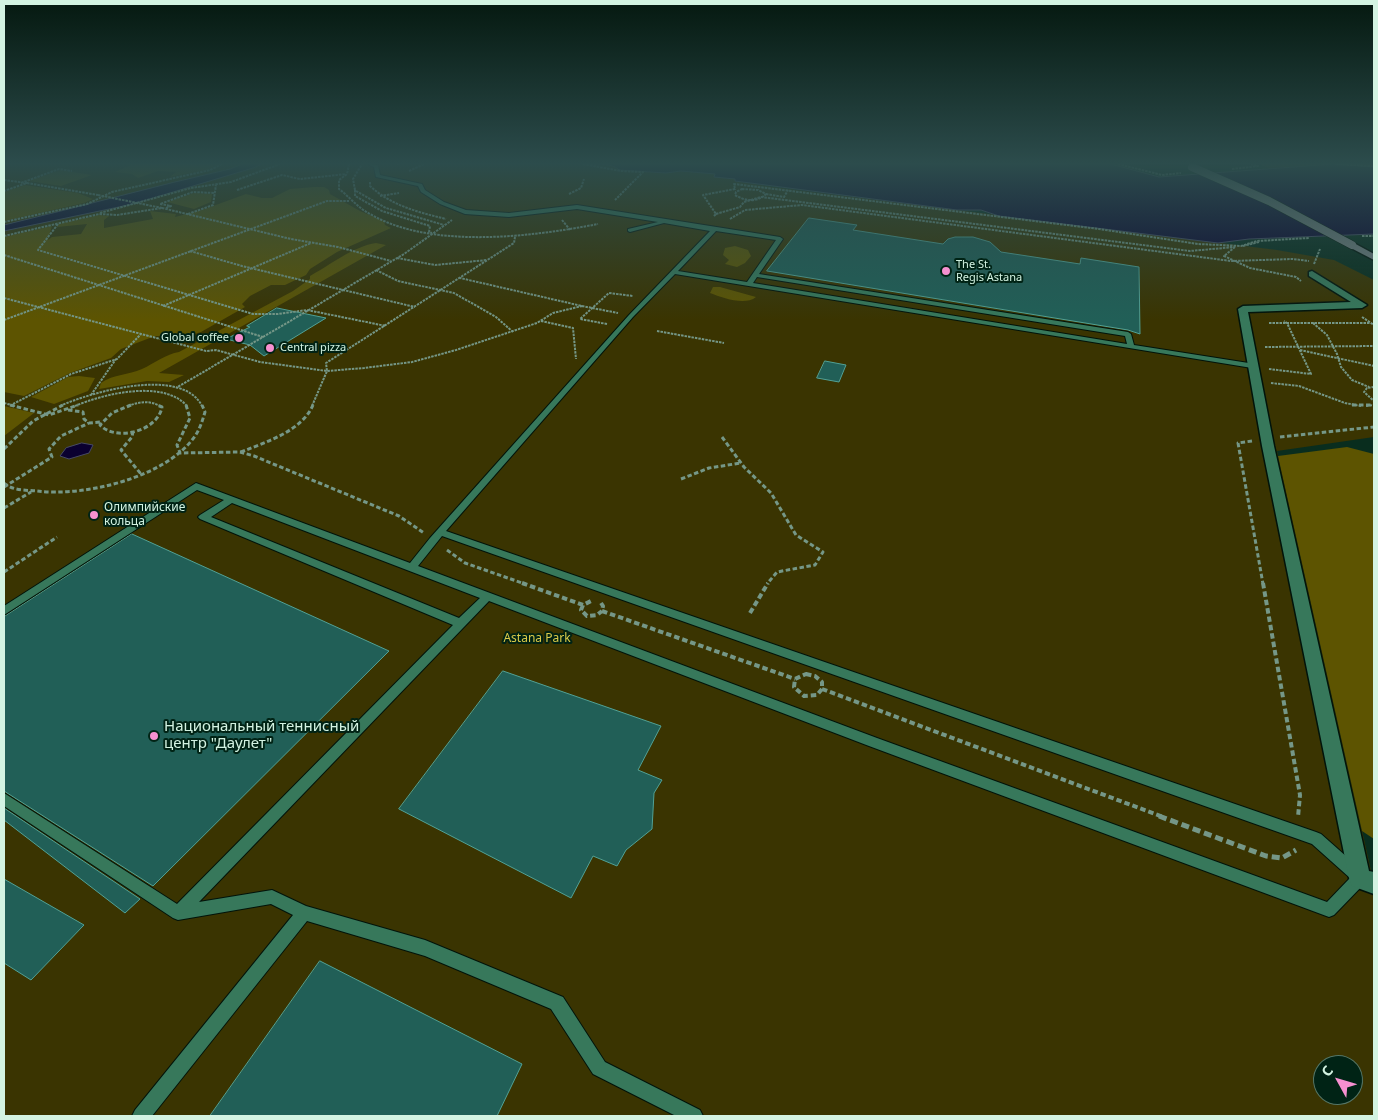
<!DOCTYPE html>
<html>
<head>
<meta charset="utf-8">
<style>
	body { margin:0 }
	#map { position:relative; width:1378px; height:1120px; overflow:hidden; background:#092d1e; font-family:"Noto Sans",sans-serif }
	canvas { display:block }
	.frame { position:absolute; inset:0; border:5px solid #d3f3e2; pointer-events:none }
	.north { position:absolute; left:1313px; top:1055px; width:50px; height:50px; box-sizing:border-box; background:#002315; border:1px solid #547667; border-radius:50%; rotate:309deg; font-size:14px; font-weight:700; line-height:20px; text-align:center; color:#d3f3e2 }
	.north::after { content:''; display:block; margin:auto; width:18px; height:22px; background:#f690d0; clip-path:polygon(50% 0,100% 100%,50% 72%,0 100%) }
</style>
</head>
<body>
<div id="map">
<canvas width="1378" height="1120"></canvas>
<div class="frame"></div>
<div class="north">С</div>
</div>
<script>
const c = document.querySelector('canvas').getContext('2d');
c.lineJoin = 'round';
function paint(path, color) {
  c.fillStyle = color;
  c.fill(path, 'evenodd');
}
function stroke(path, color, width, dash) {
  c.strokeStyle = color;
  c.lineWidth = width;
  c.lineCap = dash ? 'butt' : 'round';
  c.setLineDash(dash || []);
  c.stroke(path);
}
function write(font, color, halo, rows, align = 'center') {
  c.font = font + ' "Noto Sans",sans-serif';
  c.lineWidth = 4;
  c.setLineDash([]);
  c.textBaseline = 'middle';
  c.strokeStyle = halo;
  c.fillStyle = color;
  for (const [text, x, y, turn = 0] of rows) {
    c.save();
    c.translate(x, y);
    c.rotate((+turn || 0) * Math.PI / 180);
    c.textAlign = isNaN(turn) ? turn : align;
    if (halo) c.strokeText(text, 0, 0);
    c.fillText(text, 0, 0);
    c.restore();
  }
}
paint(new Path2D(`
	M4,164h584c11,2 24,-2 32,6l46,3 15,-2 35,3 20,5 -1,2 38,6 504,63 57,10 40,20v157l-97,14 97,433v232h-1370zM1323,1065h30v30h-30z
	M1259,164h115v3l-41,-3 -65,4z`), '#3a3401');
paint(new Path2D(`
	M123,164h96l-12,6 -37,7 6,-5 -18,-1 -20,7 -6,-4 -17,-2 16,-7z
	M60,170l32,5 -31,11 -32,-5z
	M25,185l53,8 15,6 -9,4 -80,18v-29z
	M314,187h10l5,3 1,4 30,17 24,10 1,4 6,3 -54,24 -27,17 -4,6 -21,10h-14l-21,11 -8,8 3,3 -44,25 -16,5 -30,-1 -34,13 -10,9 -41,15 -46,23 -20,-4v-155l48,-11 -4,14 4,-3 29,-3 6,-10 -30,3 2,-3 40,-9 10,1 -5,4v8l49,-9 -3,-8 26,3 -1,3 27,-7 44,-16 16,4h10l18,-9z
	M194,193l18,1 -1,8 -17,7 -27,-7z
	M376,243l10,2 -227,128 25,2 -15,7 -22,-1 -48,8 2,-6c13,-9 27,-8 41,-14 13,-6 24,-15 37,-17l114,-61 17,-12v-3c20,-11 44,-30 66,-33z
	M735,246l13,4 3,6 -6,7 -8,4 -12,-3 4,-4 -6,-5 2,-7z
	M713,287h7l36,10c-11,9 -33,1 -46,-4z
	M79,376l16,2 -7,13 -34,13 -23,-7 37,-20z
	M4,406l30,7 -30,23z
	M1347,447l27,7v385l-12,-8 -84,-375z`), '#5d5401');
const water = new Path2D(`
	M243,164h19l-9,4 -120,36 -129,27v-6c76,-18 150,-39 226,-56z
	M588,164h523l48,13 174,-13 41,3v67l-125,5 -31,4 -219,-27 -18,-6h-24l-222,-29v-2l-21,-2 1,-3 -34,-3 -15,2 -47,-3c-7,-8 -20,-4 -31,-6z
	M82,443l11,2 -4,8 -20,6 -9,-3 6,-8z`);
paint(water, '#0a0030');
stroke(water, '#464965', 1);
const building = new Path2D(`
	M809,218l48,7 -4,5 90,14 5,-5 7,-2h18l17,5 11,10 79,12 1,-6 58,9 1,67 -12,-4 -361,-59z
	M277,308l49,10 -62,38 -14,-11 -24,-6 24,-12 -3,-1z
	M825,361l21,4 -7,17 -22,-4z
	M132,534l257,117 -236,235 -149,-95v-174z
	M503,671l158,55 -23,44 24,10 -8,13 -2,36 -26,21 -9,16 -24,-10 -22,42 -172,-89z
	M4,808l136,91 -15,14 -121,-93z
	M4,879l80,46 -53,55 -27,-17z
	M320,961l202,103 -25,52h-287z`);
paint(building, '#215f57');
stroke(building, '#51a195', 1);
const lane = new Path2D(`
	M368,164l10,1 2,10 42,9 3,6 19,12 22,8 43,3 68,-8 203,32 3,2 -24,35 369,58 3,2 3,11 121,19 1,2 -4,2 -577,-94 -42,43 -187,214 870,301 5,2 44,39 2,5 -2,5 -31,32 -5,2 -460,-171 -380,-145 -290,301 73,-12 34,16 119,34 138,57 42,65 95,48 3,6h-27l-83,-42 -42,-65 -126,-53 -118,-35 -155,195h-20l3,-6 158,-195 -22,-11 -93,16 -5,-2 -169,-112v-13l173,111 276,-279 -253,-106 -2,-2 2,-2 24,-15 -27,-10 -193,125v-9l192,-123 214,80 20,-25 199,-223 81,-84 -46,-8 -34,9 -2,-1v-2l30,-7 -81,-13 -68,8 -44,-3 -25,-10 -19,-12 -3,-6 -42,-9 -2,-10zM716,231l60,9 -29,42 -69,-11zM757,277l368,59 2,8 -374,-61zM232,503l248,95 -21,20 -248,-101zM442,536l870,308 38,34 -23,24 -450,-164 -459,-172z`);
const street = new Path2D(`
	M1312,271l55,34 -5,3 -114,4 26,134 95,425 5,1v22l-22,-8 -3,-8 -87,-432 -24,-137 5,-3 108,-4 -42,-26v-4z`);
const secondary = new Path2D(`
	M1352,242l22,12v6l-25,-13v-4z`);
stroke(lane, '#01130a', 2);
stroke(street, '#01130a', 3);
stroke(secondary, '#01130a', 3);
stroke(new Path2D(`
	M349,164l-2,10 -8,6v9c8,6 15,14 23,20 61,42 168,28 236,15
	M397,164h2
	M583,164l38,7 22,1 -28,28
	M1118,164l44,11 19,-2
	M1336,164l38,2
	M1232,169l26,-3 -7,-2
	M409,171l15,-7
	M4,180l23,3 -23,8
	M370,182v4c22,20 48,26 76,33
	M21,183l38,-14 13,2
	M27,183l71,12
	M742,189l16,1 8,4c-9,9 -21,7 -31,1l1,-3z
	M237,190l45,-15 18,4 46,-5
	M355,190v6l27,15 48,15 -1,6 3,1
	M356,191l30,17 58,17
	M569,194l12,-6 3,-9
	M766,194l18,3 4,-7
	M380,196l19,-3
	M166,208l5,-2 -11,-2 33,-12 21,1
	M100,213l91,-25 40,-6 49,-18
	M188,214l25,-9 3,-20
	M716,214l24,-7 4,-5 17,-5 429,54 45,-4
	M714,216l2,-2 -13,-19 32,-6 -1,-5 365,45 99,15 43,2 16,-5 52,-3
	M730,219l15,-9 57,-5 429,56 62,-2 16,2
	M562,220l8,10
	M4,222l83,-18 25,-12 98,-22 12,-6
	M58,224l-20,26 215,64h25l29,-4 79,16
	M4,236l95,-22 18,1 45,-7 129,31 47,8 53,14
	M1362,236h12
	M1243,246l16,-4
	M1235,247l-11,9 26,12 46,9 5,4
	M190,251l52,15 173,41
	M4,255l259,82 -87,51
	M397,258l38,7 52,-5
	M1314,264l6,-15
	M376,270l22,11 56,12 42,24 17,15
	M4,298l202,53 10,-1 44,12 67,9 37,-3 48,-6 44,-12 81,-27 16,-10 29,-7 -122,-28
	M163,306l148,-63
	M582,306l36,7
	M1362,317l12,8
	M4,320l323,-119h22
	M541,321l32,7 3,31
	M1269,323h101
	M1313,323l14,12 10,19 4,13 11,13 17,7
	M607,324l-27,-5 29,-26 24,3
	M657,331l67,12
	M263,337l141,-83 48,-34
	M1265,347l109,-1
	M1300,350l74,16
	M1269,369l42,5 -24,-51 -3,-2
	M1271,383l28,3 46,17 16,3
	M1374,387l-7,1 -3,4 10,9
	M91,395l25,-36
	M4,403l11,3
	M13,404l58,-30 46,-15 24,-25
	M60,406c31,-14 122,-40 142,0
	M75,406c28,-12 88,-27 112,0
	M128,406c11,-4 21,-6 32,0
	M312,406l15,-35 -1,-8 188,-120 1,-6
	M1366,406l8,-1`), '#759787', 2, [2.5, 1]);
stroke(new Path2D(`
	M10,405l39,10 29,-10
	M131,405l-19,8 -12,12c16,17 58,6 62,-18l-5,-2
	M186,405l4,13 -13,27 3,8 60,-1 14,4 145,60 25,17
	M1352,405h22
	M68,410l15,2 1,7 5,4 12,-1
	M133,431l-1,6 -11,13 20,24
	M722,437l22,30 27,26 25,42 27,17 -8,13 -38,7 -10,12
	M1280,437l94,-10
	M1252,441l-14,2 25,141
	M4,449l29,-28 30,-16
	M241,452c25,-10 61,-21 72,-47
	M681,479l28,-11 32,-5
	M4,483c9,8 22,7 33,8 47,6 125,-13 155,-51 7,-8 10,-18 13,-28l-3,-7
	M4,487l48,-30 -3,-8 12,-13 28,-13
	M4,508l27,-16
	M447,550l18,13 60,21
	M4,572l53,-35`), '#759787', 3, [4.5, 2.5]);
stroke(new Path2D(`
	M522,583l61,22 8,-4
	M1263,583l37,212 -2,22
	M601,603l2,3 -1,5
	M583,605l-2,5 6,6 10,-1 5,-4
	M602,611l193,68
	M750,613l18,-30
	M806,674l9,2 7,6v7l-5,6 -13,1 -10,-9 1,-8z
	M822,689l341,128`), '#759787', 4, [5.5, 3]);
stroke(new Path2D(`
	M1159,816l107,40 16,2 14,-8`), '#759787', 5, [8, 4]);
paint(lane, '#37785b');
paint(street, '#37785b');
paint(secondary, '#727d7f');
const secondaryBridge = new Path2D(`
	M1192,167l77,34 83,44`);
stroke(secondaryBridge, '#01130a', 9, []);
stroke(new Path2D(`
	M355,190l-2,-11 9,-15
	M98,195l64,13`), '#759787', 2, [2.5, 1]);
stroke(secondaryBridge, '#727d7f', 8);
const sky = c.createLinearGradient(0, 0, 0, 320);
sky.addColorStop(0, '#051910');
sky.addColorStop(0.51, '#2c4c4c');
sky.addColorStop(1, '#2c4c4c00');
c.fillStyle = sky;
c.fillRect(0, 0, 1378, 320);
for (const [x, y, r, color] of [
	[946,271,5,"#f690d0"],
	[239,338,5,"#f690d0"],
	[270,348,5,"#f690d0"],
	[94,515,5,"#f690d0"],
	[154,736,5,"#f690d0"]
]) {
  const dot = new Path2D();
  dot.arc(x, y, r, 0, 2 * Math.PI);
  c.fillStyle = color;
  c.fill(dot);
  stroke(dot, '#002315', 2);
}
write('11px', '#d3f3e2', '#002315', [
	["The St.",956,265],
	["Regis Astana",956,278],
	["Global coffee",229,338,"right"],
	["Central pizza",280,348]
], 'left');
write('12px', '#d3f3e2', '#002315', [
	["Олимпийские",104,508],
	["кольца",104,522]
], 'left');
write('12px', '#dacb4a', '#002315', [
	["Astana Park",537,639]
]);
write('15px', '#d3f3e2', '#002315', [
	["Национальный теннисный",164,727],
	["центр \"Даулет\"",164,744]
], 'left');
</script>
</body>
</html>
